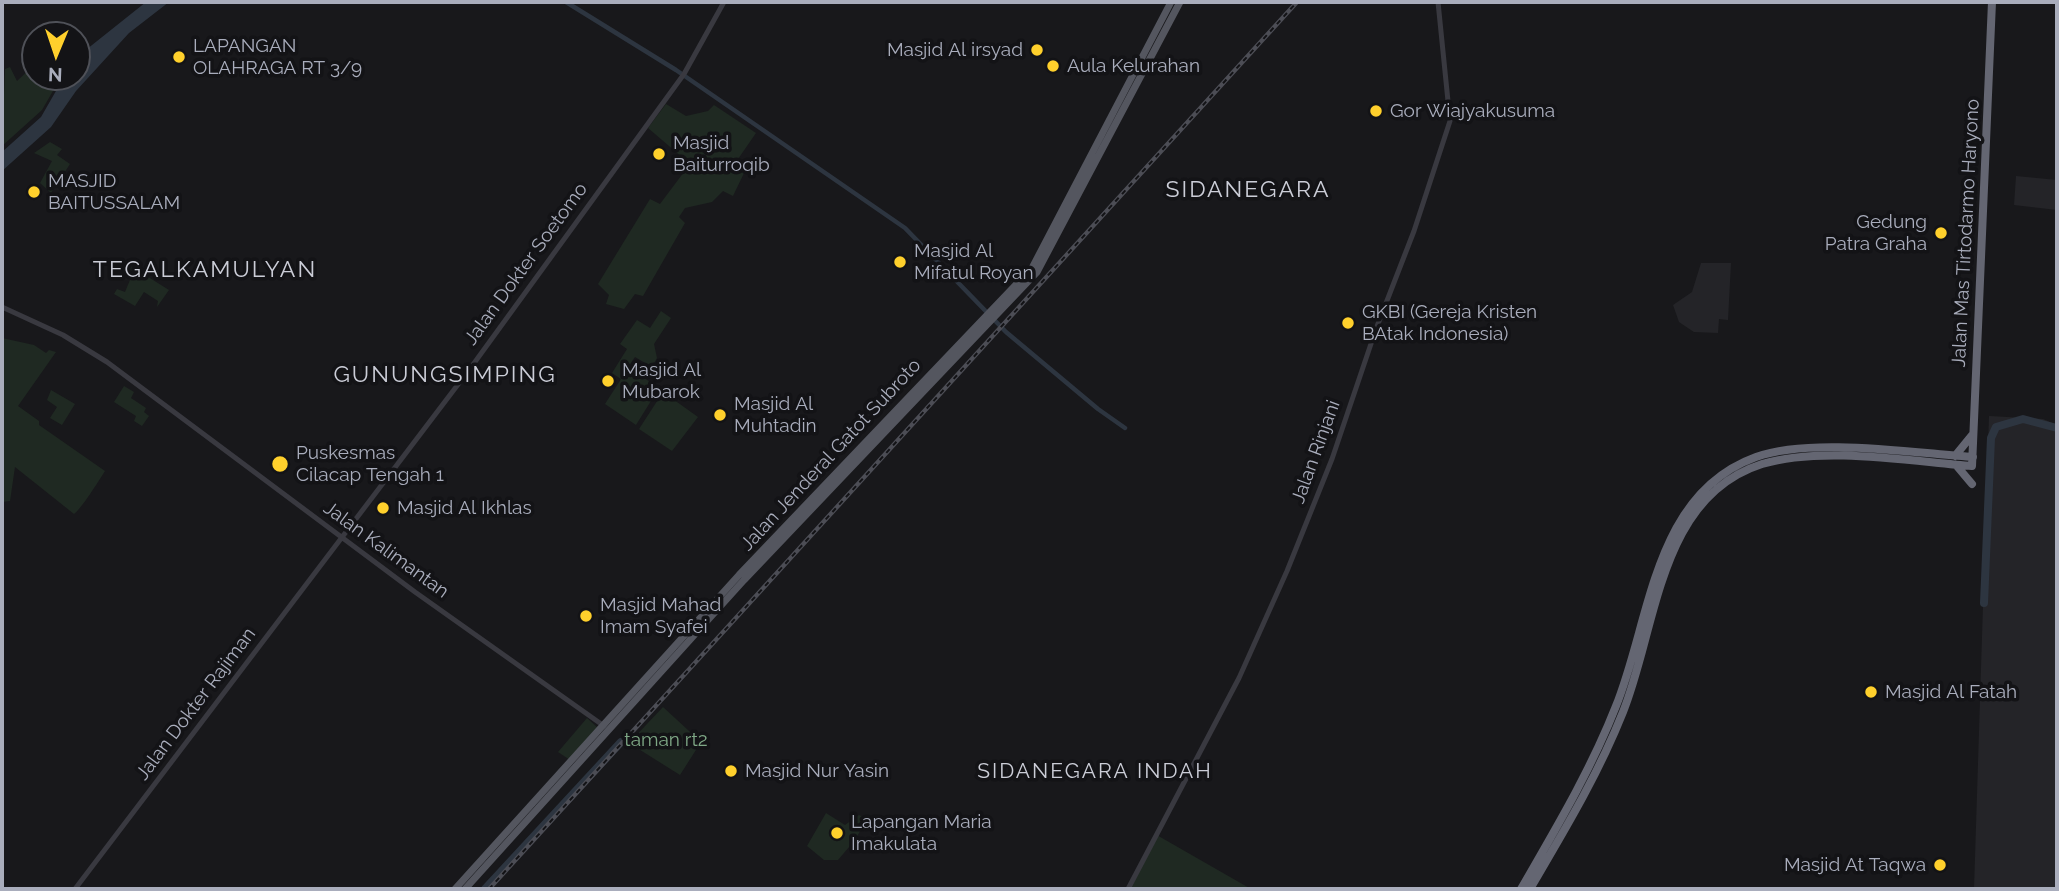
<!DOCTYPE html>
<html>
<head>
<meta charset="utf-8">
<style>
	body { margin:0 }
	#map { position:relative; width:2059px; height:891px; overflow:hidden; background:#18181b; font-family:Raleway,sans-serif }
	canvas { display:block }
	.frame { position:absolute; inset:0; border:4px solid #a9adbc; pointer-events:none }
	.north { position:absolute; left:21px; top:21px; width:70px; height:70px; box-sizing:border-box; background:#131316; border:2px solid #4f5158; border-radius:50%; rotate:182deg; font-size:19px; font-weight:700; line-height:28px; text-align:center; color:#a9adbc }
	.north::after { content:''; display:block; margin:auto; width:24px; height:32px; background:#ffd02c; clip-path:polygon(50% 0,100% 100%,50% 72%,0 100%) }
</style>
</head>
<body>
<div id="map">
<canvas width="2059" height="891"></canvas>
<div class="frame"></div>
<div class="north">N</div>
</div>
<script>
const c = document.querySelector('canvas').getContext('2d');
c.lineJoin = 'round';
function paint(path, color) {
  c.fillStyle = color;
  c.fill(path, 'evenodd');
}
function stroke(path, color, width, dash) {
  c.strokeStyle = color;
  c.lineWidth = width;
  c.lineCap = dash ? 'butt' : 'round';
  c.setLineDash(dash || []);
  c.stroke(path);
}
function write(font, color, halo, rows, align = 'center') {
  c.font = font + ' Raleway,sans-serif';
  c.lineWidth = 7;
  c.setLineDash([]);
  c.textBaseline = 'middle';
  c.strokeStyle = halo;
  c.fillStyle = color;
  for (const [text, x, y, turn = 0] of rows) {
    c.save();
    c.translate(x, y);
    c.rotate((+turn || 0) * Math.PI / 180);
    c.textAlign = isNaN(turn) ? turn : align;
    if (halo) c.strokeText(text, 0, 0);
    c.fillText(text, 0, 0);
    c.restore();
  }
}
paint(new Path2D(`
	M2016,176l41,4v30l-43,-5z
	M1701,263h30l-3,57 -9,-1 -1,14 -24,-1 -15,-10 -6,-17 19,-13z
	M1989,416l54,3 14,6v464h-83z`), '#242428');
paint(new Path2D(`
	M35,64v13h26l-19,33 -40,36 3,-77 5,-2 7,14z
	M666,104l20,12 22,-5 6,-6 42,28 -20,29 9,9 -12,25 -10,-5 -11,11 -27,6 -6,9 6,6 -42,73 -8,-2 -11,15 -18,-5 3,-9 -11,-11 52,-85 10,5 30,-40 -42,-36z
	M50,142l12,7 -5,6 13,9 -19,29 -11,-10 12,-22 -18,-8z
	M129,265l40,25 -12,17 1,-6 -14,-9 -9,14 -21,-12 3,-5 8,3 5,-12 -7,-5z
	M661,311l10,7 -17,26 3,14 -5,9 -17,-10 -7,10 31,21 -23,37 -31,-21 16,-25 -9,-6 15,-24 -7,-5 17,-24 13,8z
	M2,338l32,7 12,8 3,-3 7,2 -38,54 21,15v4l66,46c-7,11 -23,37 -31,43l-59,-47 -5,34 -8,1z
	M124,386l10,6 -3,6 15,10 -2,4 5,4 -7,10 -8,-5 2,-5 -22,-14z
	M51,390l24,14 -13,21 -12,-7 7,-11 -10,-7z
	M663,392l35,25 -26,34 -33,-22z
	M663,707l38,35 -21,33 -51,-32z
	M587,718l11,10 -28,32 -12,-8z
	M826,813l19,12 14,-10 8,4 -12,21 -17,20h-14l-17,-14z
	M1155,834l96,55h-122z`), '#1f2922');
paint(new Path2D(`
	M146,2h23l-40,31 -53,58 -25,36 -49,44v-19l39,-35 23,-40h13v-20z`), '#2d3540');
stroke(new Path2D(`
	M566,2l110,68 229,158 101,104 92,77 27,19`), '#2d3540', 4.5);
stroke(new Path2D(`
	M1984,603l7,-165 5,-11 27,-8 34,9
	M485,889l136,-147`), '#2d3540', 8);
stroke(new Path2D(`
	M2,307l61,28 44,27 308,230 189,134
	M75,889l397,-523 212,-292 40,-72
	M1128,889l111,-211 48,-107 45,-112 44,-130 38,-98 36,-110 -12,-119`), '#393940', 5);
stroke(new Path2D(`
	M455,889l284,-314 293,-307 139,-266
	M465,889l279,-309 293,-308 143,-270`), '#54565f', 7);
stroke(new Path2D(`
	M1955,456l18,-22
	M1956,465l16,19
	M1521,889c34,-59 70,-119 95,-183 35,-86 37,-212 140,-249 54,-20 158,-4 217,0
	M1530,889c34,-58 68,-114 93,-177 34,-84 35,-215 139,-248 60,-18 147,-3 210,2l20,-464`), '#646672', 8);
const rail = new Path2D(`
	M489,889l808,-887`);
stroke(rail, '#4c4d55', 4.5);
stroke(rail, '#131316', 2, [5]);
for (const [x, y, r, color] of [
	[1037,50,7,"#ffd02c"],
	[179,57,7,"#ffd02c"],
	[1053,66,7,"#ffd02c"],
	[1376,111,7,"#ffd02c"],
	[659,154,7,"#ffd02c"],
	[34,192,7,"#ffd02c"],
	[1941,233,7,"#ffd02c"],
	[900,262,7,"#ffd02c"],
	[1348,323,7,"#ffd02c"],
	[608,381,7,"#ffd02c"],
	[720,415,7,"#ffd02c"],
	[280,464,9,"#ffd02c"],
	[383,508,7,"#ffd02c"],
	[586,616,7,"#ffd02c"],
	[1871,692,7,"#ffd02c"],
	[731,771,7,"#ffd02c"],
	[837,833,7,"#ffd02c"],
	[1940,865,7,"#ffd02c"]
]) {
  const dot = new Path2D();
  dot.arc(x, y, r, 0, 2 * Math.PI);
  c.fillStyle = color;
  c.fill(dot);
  stroke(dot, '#131316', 2.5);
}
write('19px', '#a9adbc', '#131316', [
	["LAPANGAN",193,46],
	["OLAHRAGA RT 3/9",193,68],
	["Masjid Al irsyad",1023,50,"right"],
	["Aula Kelurahan",1067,66],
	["Gor Wiajyakusuma",1390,111],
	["Masjid",673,143],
	["Baiturroqib",673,165],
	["MASJID",48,181],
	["BAITUSSALAM",48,203],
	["Gedung",1927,222,"right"],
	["Patra Graha",1927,244,"right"],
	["Masjid Al",914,251],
	["Mifatul Royan",914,273],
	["GKBI (Gereja Kristen",1362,312],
	["BAtak Indonesia)",1362,334],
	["Masjid Al",622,370],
	["Mubarok",622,392],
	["Masjid Al",734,404],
	["Muhtadin",734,426],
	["Puskesmas",296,453],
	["Cilacap Tengah 1",296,475],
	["Masjid Al Ikhlas",397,508],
	["Masjid Mahad",600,605],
	["Imam Syafei",600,627],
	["Masjid Al Fatah",1885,692],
	["Masjid Nur Yasin",745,771],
	["Lapangan Maria",851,822],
	["Imakulata",851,844],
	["Masjid At Taqwa",1926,865,"right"]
], 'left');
write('19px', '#a9adbc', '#131316', [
	["Jalan Mas Tirtodarmo Haryono",1966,233,-87],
	["Jalan Dokter Soetomo",526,264,-54],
	["Jalan Rinjani",1316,452,-70],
	["Jalan Jenderal Gatot Subroto",831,455,-47],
	["Jalan Kalimantan",386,550,36],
	["Jalan Dokter Rajiman",196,704,-53]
]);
write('19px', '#7fa886', '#131316', [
	["taman rt2",666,740]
]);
c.letterSpacing = '2px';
write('21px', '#cbcdd7', '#131316', [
	["SIDANEGARA INDAH",1095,772]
]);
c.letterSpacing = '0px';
c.letterSpacing = '2px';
write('23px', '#cbcdd7', '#131316', [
	["SIDANEGARA",1248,190],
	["TEGALKAMULYAN",205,270],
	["GUNUNGSIMPING",445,375]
]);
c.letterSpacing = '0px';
</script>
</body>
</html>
